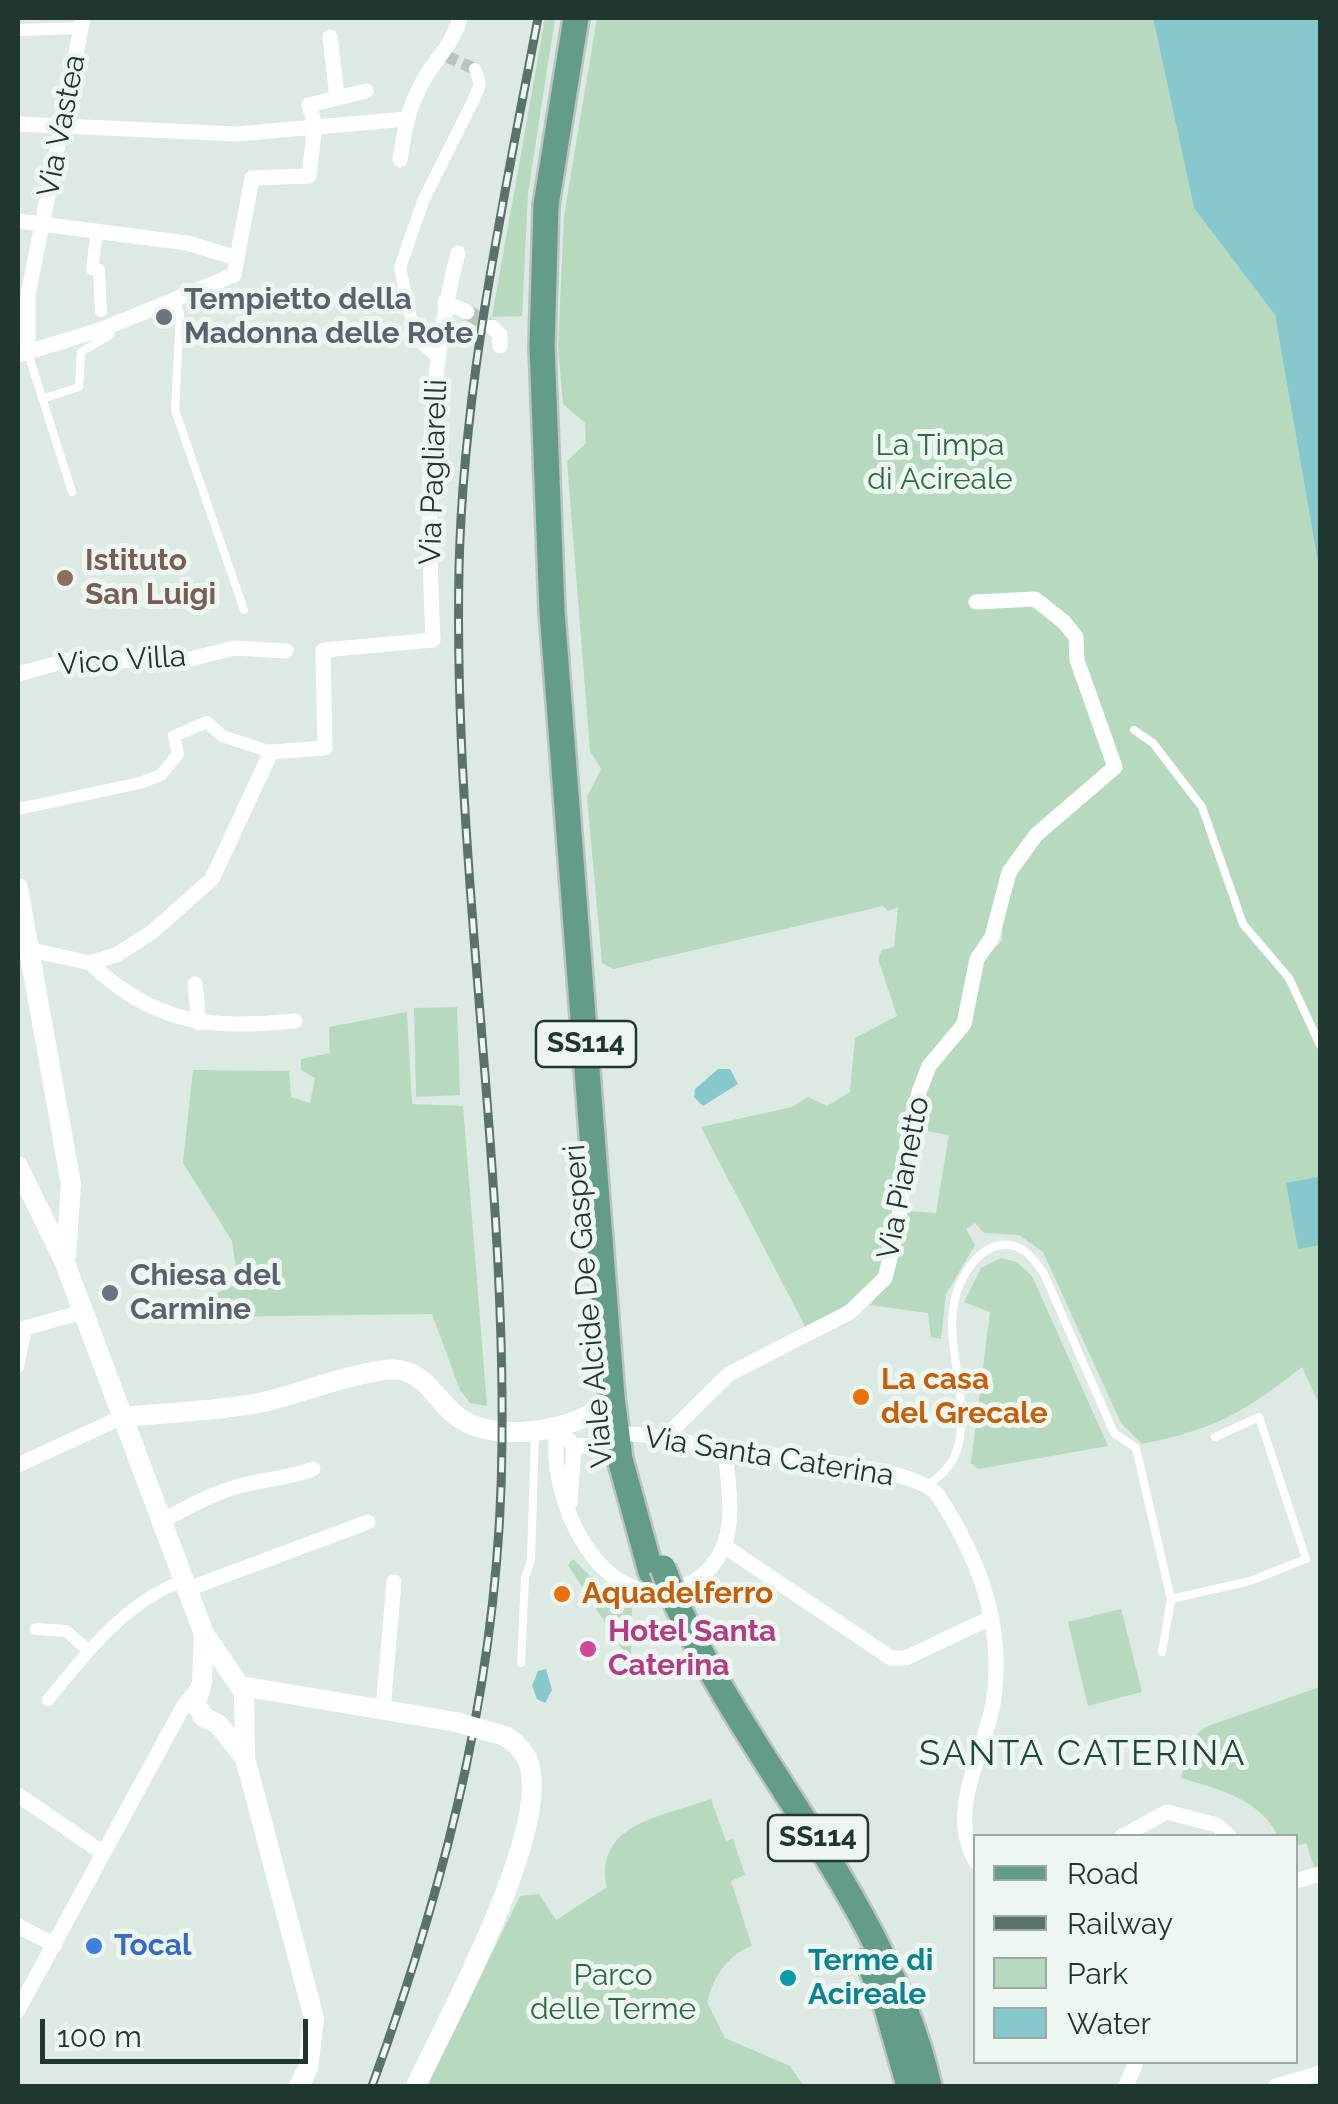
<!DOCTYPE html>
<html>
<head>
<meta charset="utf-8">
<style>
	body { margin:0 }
	#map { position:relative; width:1338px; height:2104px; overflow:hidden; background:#dde9e3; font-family:Raleway,sans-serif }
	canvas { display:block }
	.frame { position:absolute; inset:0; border:20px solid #20372f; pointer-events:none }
	.legend { position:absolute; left:973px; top:1834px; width:325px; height:230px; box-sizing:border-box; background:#edf6f1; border:2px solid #9baaa3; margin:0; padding:12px 18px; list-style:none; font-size:30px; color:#20372f }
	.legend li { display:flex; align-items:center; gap:20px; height:50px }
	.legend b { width:50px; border:2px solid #9baaa3 }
	.scale { position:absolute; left:40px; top:2019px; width:268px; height:45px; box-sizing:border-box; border:5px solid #20372f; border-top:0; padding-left:12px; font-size:30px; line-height:35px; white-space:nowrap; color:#20372f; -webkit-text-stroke:8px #edf6f1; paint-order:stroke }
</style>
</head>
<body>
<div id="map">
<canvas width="1338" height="2104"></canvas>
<div class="frame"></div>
<ul class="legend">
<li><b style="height:12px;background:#639d89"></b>Road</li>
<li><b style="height:12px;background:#5a736a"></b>Railway</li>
<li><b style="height:28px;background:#b7d9bd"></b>Park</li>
<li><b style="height:28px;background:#87c8cc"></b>Water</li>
</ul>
<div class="scale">100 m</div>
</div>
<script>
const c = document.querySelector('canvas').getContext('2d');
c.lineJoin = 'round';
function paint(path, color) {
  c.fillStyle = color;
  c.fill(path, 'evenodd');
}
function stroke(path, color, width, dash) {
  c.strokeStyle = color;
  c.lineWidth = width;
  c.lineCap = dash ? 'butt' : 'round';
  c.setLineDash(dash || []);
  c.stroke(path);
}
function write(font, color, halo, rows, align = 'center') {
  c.font = font + ' Raleway,sans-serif';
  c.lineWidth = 10;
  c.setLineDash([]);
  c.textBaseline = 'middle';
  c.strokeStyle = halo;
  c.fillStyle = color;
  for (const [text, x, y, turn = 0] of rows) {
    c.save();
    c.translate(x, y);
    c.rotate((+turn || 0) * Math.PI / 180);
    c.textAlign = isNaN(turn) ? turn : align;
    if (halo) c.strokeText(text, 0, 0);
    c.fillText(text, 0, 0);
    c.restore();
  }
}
paint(new Path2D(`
	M545,18h10l-27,175 -6,123 -30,1z
	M597,18h556l41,190 81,107 45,260v831l-18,-39c-59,46 -86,62 -160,77l-21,-21 -78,-171 -24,-17 -35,-2 -9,-10 -9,6 9,16 -29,49 -5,45 -10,-2 -3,-24 -58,-8 24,-32 14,-62 28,2 13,-78 -34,-6 20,-63 36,-42 9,-59 22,-25 1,-37 30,-60 -13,10 -3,-4 -14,21 -20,71 -11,17 -13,62 -34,44 -9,25 -35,188 -16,19 -57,36 -107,-205 91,-20 16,-10 19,9 23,-14 5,-54 42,-22 -19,-57 4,-9 12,-3 4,-40 -10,4 -5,-5 -270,63 -11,-6 -15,-166 14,-28 -11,-18 -23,-290 19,-18 -1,-20 -22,-19 -5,-57 6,-131z
	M457,1007l3,88 -44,2 -2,-89z
	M407,1012l5,92 51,2 24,300 -17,-3 -10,-13 -28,-76 -231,3 -3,-15 40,-19 -6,-42 -49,-78 10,-93 96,1 2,26 19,6 5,-25 -14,-8v-11l29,-6 -1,-26z
	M1001,1258l16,4 15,14 76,170 -130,23 -7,-6 19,-151 -26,-10 17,-34z
	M573,1559l31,31 28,15 -1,58 -63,-98z
	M1121,1609l21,83 -54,14 -20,-84z
	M1320,1687v181l-5,2 -9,-27 -10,3v-10h-18c-18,-37 -60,-47 -97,-58l10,-38 14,-13z
	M711,1799l15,42 7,-2 12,36 -14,6 21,65c-24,8 -39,32 -45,56l18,36 65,28 14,20h-377l93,-190 19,-2 17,26 51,-33c-14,-64 58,-71 104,-88z`), '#b7d9bd');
paint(new Path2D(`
	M1153,18h167v557l-45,-260 -81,-107z
	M718,1069h12l8,15 -35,22 -9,-9 1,-8z
	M1318,1177l2,68 -22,4 -12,-66z
	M546,1669l6,21 -7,13 -8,-4 -5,-13 6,-15z`), '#87c8cc');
stroke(new Path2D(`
	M446,56l29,13`), '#b7c5bf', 12, [12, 6]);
stroke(new Path2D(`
	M467,312l25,15`), '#b7c5bf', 15, [15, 8]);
const primary = new Path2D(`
	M576,18l-30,187 -4,141 10,265 60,786 8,62 31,113
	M677,1605c77,166 210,299 252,481
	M868,1960l19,48 22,78`);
stroke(primary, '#bcc3c1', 30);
stroke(new Path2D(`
	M175,301l5,12 -5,97 69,200
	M28,353l44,139
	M42,399l37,-12 2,-35 29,-17 3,-8
	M1134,730l19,13 49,64 41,117 46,54 31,67
	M928,1484c18,-10 30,-27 32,-48 9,-62 -32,-123 16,-177 10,-10 20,-16 34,-14 17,3 25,16 34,29l70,159 22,15 35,151 -9,53
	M1171,1599l79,-18 56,-22 -47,-142 -44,20
	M521,1663l4,-85 6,-18 4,-126`), '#fff', 8);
stroke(new Path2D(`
	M18,30l62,-2
	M97,231l-5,38 7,1 2,41
	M437,357l-22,-20 -15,-69 23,-67 52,-104 5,-13 -5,-15
	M18,809l122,-26 21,-8 17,-21 -4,-18 33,-14 15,14 49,16
	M18,1367l8,-39
	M36,1629l30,2 22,19
	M48,1700c38,-47 78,-99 137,-120`), '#fff', 12);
stroke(new Path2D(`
	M330,37l7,59
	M18,124l219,10 169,-15
	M400,160c4,-27 8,-51 21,-75 12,-24 32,-40 39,-67
	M18,221l169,22 50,15
	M445,302l22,10
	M492,327l8,8v11
	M28,353v-58l55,-277
	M18,355l85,-26 131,-54 18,-97 57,-2 6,-51 -6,-20 57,-14
	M18,674l55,-15 105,3 56,-14 52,3
	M18,947l72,16 26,-8 36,-23 60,-53 59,-127 54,-4 -2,-98 110,-10c-6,-130 -8,-260 25,-387
	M90,963c66,62 119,66 205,58
	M195,984l4,39
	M18,1330l64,-18
	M558,1428c-14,68 46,199 133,155 15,-8 29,-24 34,-41 10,-28 2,-64 0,-92
	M558,1428l16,18 -4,56
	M629,1434c35,1 64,11 99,16 43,6 183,15 209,44 41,62 67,129 57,204 -8,55 -49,111 -18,164
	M667,1435l62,-61 121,-62 35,-34 13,-52 10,-88 11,-46 10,-26 35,-42 13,-65 15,-22 17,-65 27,-37 79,-68 -38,-107 -1,-23 -12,-15 -29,-23 -59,3
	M574,1446l27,-1 19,14
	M18,1465l104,-48
	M162,1521c26,-14 52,-29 81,-36 24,-6 46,-7 70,-16
	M724,1546l167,112h15l86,-41
	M188,1589l180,-67
	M383,1710l11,-128
	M18,1795l85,58
	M1122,1836l45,-24 50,13 12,11
	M1296,1881l24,-7
	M18,1926l37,19
	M18,2010l165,-303 15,-19
	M1126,2086l10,-24
	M1276,2086l44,-13`), '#fff', 15);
stroke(new Path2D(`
	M18,888l53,296 -5,72
	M18,1166l47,97 139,371 40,58 1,66 69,260 -6,50 -9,18
	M122,1417c46,-4 92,-6 137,-14 31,-6 115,-38 140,-33 31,5 40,37 65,51 38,22 120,10 148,-24
	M204,1634l-2,48 -6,21 7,14 15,7 27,34
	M241,1686l215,36
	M416,2086c31,-66 134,-254 113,-322 -4,-13 -13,-21 -24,-28`), '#fff', 20);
stroke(primary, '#639d89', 25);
const rail = new Path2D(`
	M372,2086c77,-211 129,-419 130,-645 3,-291 -49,-581 -43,-872 4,-185 45,-370 79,-551`);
stroke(rail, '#5a736a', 9);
stroke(rail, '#edf6f1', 5, [15]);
const primaryBridge = new Path2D(`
	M663,1568l14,37`);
stroke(primaryBridge, '#bcc3c1', 30, []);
stroke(new Path2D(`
	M456,1722l49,14`), '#fff', 20);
stroke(primaryBridge, '#639d89', 25);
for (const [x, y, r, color] of [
	[164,317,10,"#6b7280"],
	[65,578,10,"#8d6e63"],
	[110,1293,10,"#6b7280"],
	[861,1397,10,"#e8710a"],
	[562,1594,10,"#e8710a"],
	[588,1649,10,"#d1479c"],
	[94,1946,10,"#3f7fe0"],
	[788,1978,10,"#0f9aa8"]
]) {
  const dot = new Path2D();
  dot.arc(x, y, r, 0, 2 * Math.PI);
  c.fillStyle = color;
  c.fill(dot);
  stroke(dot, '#edf6f1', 4);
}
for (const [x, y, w] of [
	[586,1044,100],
	[818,1838,100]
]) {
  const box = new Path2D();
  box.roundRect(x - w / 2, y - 23, w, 46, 8);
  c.fillStyle = '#edf6f1';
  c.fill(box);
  stroke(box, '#20372f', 2.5);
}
write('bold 28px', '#20372f', null, [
	["SS114",586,1044],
	["SS114",818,1838]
]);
write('30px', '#20372f', '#edf6f1', [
	["Via Vastea",62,126,-79],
	["Via Pagliarelli",434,472,-88],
	["Vico Villa",122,661,-4],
	["Via Pianetto",904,1178,-79],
	["Viale Alcide De Gasperi",589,1306,-95],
	["Via Santa Caterina",769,1457,9]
]);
write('bold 30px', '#5b616d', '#edf6f1', [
	["Tempietto della",184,300],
	["Madonna delle Rote",184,334],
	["Chiesa del",130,1276],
	["Carmine",130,1310]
], 'left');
write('30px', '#2c6c3f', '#edf6f1', [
	["La Timpa",940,446],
	["di Acireale",940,480],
	["Parco",613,1976],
	["delle Terme",613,2010]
]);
write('bold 30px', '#785e54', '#edf6f1', [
	["Istituto",85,561],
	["San Luigi",85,595]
], 'left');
write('bold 30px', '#c56008', '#edf6f1', [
	["La casa",881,1380],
	["del Grecale",881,1414],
	["Aquadelferro",582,1594]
], 'left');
write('bold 30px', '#b23c85', '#edf6f1', [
	["Hotel Santa",608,1632],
	["Caterina",608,1666]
], 'left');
write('bold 30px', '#366cbe', '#edf6f1', [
	["Tocal",114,1946]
], 'left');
write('bold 30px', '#0d838f', '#edf6f1', [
	["Terme di",808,1961],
	["Acireale",808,1995]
], 'left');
c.letterSpacing = '2.5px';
write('35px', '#1d483a', '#edf6f1', [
	["SANTA CATERINA",1083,1754]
]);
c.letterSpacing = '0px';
</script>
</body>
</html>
